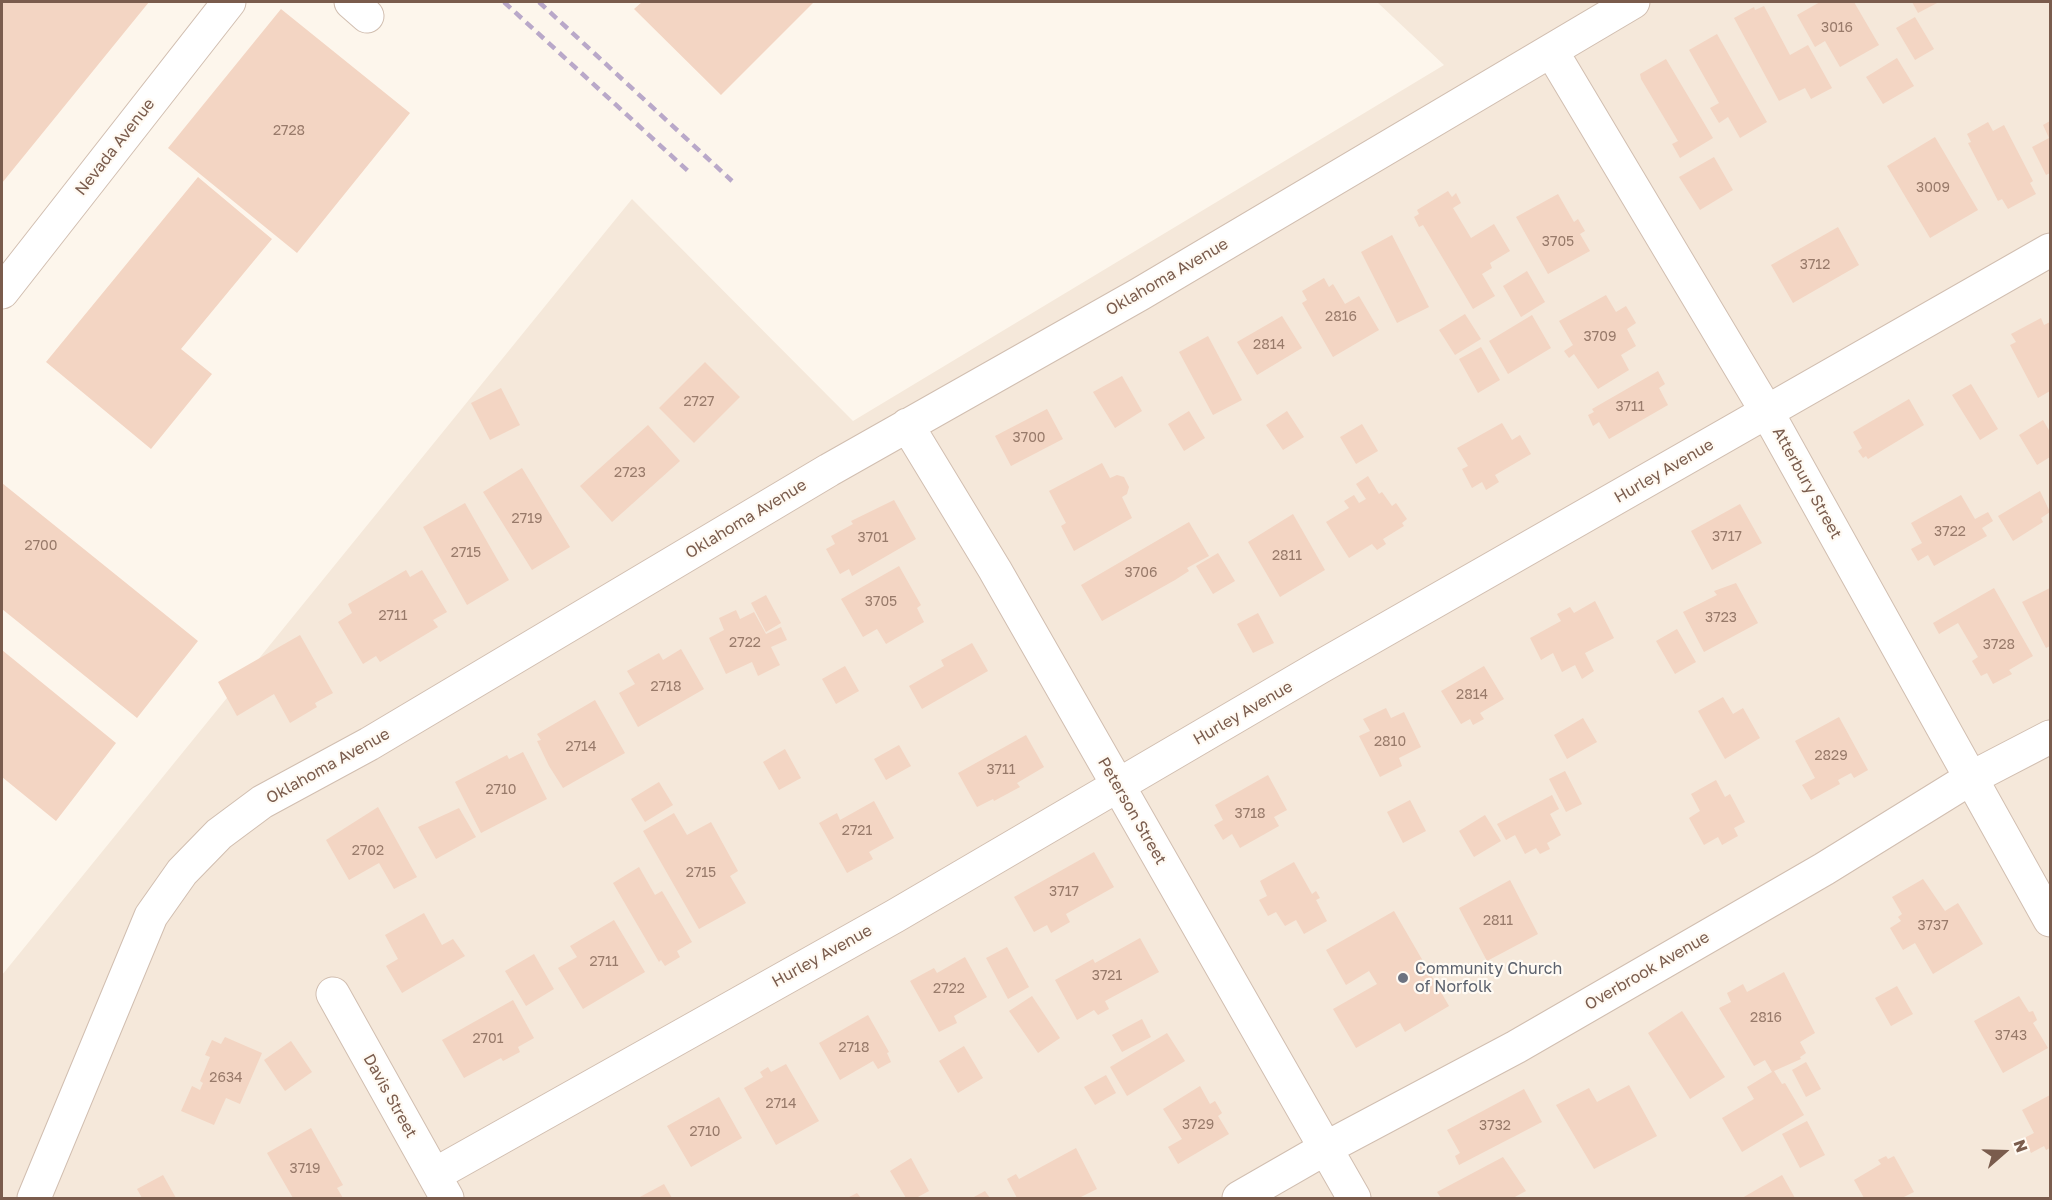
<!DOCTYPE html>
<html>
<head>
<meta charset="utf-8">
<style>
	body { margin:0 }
	#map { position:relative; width:2052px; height:1200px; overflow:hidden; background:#fdf6ec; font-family:"Golos Text",sans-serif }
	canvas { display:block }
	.frame { position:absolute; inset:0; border:3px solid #7a5c4d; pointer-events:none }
	.north { position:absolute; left:1974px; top:1122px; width:60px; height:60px; -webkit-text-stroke:4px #fffaf3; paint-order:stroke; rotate:70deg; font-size:16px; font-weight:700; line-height:24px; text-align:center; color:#7a5c4d }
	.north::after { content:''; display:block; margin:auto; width:21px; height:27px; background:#7a5c4d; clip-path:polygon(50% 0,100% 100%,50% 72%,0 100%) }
</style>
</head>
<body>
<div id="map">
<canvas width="2052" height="1200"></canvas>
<div class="frame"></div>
<div class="north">N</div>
</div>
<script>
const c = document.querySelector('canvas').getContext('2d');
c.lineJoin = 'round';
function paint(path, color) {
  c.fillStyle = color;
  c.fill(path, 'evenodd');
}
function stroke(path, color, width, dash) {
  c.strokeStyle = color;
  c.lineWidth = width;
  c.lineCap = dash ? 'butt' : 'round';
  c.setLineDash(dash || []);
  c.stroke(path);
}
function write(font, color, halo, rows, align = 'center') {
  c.font = font + ' "Golos Text",sans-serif';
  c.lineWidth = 4.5;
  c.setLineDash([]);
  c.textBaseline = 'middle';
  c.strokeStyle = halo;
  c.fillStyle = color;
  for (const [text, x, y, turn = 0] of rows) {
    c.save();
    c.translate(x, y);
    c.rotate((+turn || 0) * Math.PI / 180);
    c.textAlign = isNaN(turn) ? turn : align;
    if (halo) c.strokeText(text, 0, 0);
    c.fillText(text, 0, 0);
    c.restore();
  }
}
paint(new Path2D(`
	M1377,2h673v1196h-2048v-223l630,-776 221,222 591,-356z`), '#f5e8da');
paint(new Path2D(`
	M2,2h147l-147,181z
	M642,2h172l-93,93 -87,-86z
	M1820,2h34l25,43 -39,22 -15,-26 -10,6 -18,-32z
	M1912,2h27l-21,11z
	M1764,6l26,49 18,-10 24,43 -21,11 -6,-11 -26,13 -45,-83 20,-11 1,3z
	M281,9l129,104 -113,140 -129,-105z
	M1915,17l19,32 -19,11 -19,-32z
	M1717,34l50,88 -27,16 -12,-21 -9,6 -9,-15 9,-5 -30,-53z
	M1897,58l17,28 -31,18 -17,-27z
	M1666,59l47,79 -33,20 -8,-14 6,-3 -37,-62 -1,-5z
	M2050,121v52l-4,2 -14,-28 17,-9 -6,-13z
	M1988,122l5,9 11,-6 29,56 -3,2 6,11 -28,15 -6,-10 -4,2 -30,-58 3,-1 -4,-8z
	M1935,137l43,73 -48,28 -43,-72z
	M1714,157l19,33 -33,20 -21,-33z
	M198,177l74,62 -91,110 31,25 -61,75 -105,-87z
	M1448,191l4,6 4,-4 5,10 -8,5 18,30 23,-14 16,27 -20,12 2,5 -10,6 13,22 -22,13 -50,-84 -4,2 -5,-10 5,-3 -2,-4z
	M1558,194l16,28 4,-3 7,12 -5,3 10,17 -42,23 -32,-57z
	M1838,227l21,38 -66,38 -22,-38z
	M1392,235l37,72 -32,16 -36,-71z
	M1527,271l18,31 -24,15 -18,-31z
	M1324,278l5,9 4,-3 12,20 14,-8 20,34 -46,27 -31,-54 5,-3 -5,-9z
	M1606,295l10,17 10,-6 10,17 -9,6 9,17 -15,9 8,15 -31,19 -24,-35 -5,4 -5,-7 9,-6 -14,-24z
	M1465,314l16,25 -26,16 -16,-25z
	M1532,315l19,33 -43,26 -19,-33z
	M1282,316l20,32 -45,27 -20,-33z
	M2041,318l3,7 6,-3v69l-12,7 -28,-53 6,-3 -5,-8z
	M1208,336l34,64 -29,15 -34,-63z
	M1481,347l19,33 -22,13 -19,-34z
	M705,362l35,35 -46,46 -35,-35z
	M1658,371l7,13 -6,4 9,17 -59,34 -10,-17 -6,4 -5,-11 6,-3 -2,-3z
	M1122,376l20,35 -27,17 -22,-36z
	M1971,384l27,45 -18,11 -28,-45z
	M501,388l19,37 -30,15 -19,-37z
	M1909,399l15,26 -56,34 -2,-3 -3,2 -5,-7 4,-3 -9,-16z
	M1047,409l16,30 -52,27 -16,-30z
	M1189,411l16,27 -21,13 -16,-27z
	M1287,411l17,26 -21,13 -17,-25z
	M2043,420l7,12v25l-13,8 -18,-30z
	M1502,423l10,17 8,-5 11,19 -36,21 4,7 -13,8 -4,-8 -10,6 -10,-19 6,-3 -11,-18z
	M1362,424l16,27 -22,13 -16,-27z
	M648,425l32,36 -68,61 -32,-36z
	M1102,463l8,15 7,-3 7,2 5,10 -2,7 -5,3 10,21 -58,33 -13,-25 5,-3 -17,-32z
	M522,468l48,79 -38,23 -49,-78z
	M1368,476l11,18 3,-2 10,14 4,-3 11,16 -5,4 2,3 -21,13 3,5 -9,6 -5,-6 -23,14 -23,-36 23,-14 -5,-7 10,-6 5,8 7,-4 -10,-15z
	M2,483l196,158 -61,77 -135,-109z
	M2040,491l10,21 -9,6 2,4 -30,19 -15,-25z
	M1961,495l14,24 13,-7 5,9 -11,7 5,8 -53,30 -6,-11 -10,6 -7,-12 11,-6 -11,-20z
	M894,500l22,39 -64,37 -3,-7 -9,5 -14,-25 9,-5 -4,-8 22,-12 -2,-3z
	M465,503l44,77 -42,25 -44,-78z
	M1740,504l22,39 -50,27 -21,-39z
	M1293,514l32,56 -45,27 -32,-55z
	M1189,522l20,34 -22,12 2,3 -14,9 -73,41 -21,-36z
	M1218,553l17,28 -22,13 -17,-28z
	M899,566l22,39 -4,3 7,14 -38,22 -9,-15 -14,8 -22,-38z
	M406,570l4,7 12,-7 25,42 -14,8 5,7 -58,35 -4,-6 -13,8 -25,-42 14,-9 -4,-9z
	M1736,583l22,40 -54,29 -21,-40 34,-17 -3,-4z
	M1994,588l39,68 -24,14 3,4 -19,10 -6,-11 -6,3 -9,-15 6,-4 -20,-34 -19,11 -6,-11z
	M2050,588v58l-4,2 -24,-46z
	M766,595l15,28 -15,9 -15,-29z
	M1595,601l19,37 -29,15 9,18 -12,8 -7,-14 -13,7 -9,-19 -12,7 -11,-22 31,-17 -4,-7 13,-7 4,6z
	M736,610l4,9 14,-7 12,22 15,-7 6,13 -16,7 9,18 -22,11 -6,-14 -26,12 -17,-36 15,-8 -5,-12z
	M1258,613l16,30 -21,10 -16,-29z
	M1677,629l19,33 -21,12 -19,-33z
	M300,635l33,58 -18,10 2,4 -27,16 -16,-29 -37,22 -19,-34z
	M972,643l16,28 -66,38 -13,-23 35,-20 -3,-6z
	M681,649l23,40 -66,38 -19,-34 16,-9 -8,-13 32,-18 4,7z
	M2,650l114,93 -60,78 -54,-44z
	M845,666l14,25 -23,13 -14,-25z
	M1484,666l20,33 -24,14 4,6 -11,6 -3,-6 -9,5 -20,-33z
	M1723,697l10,17 10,-6 17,30 -35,21 -27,-48z
	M595,700l30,53 -62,35 -14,-22 -12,-25 4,-1 -4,-6z
	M1386,708l5,10 13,-6 17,35 -22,11 3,8 -22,11 -21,-41 11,-5 -7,-12z
	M1839,717l29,53 -14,8 -3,-5 -13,7 2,4 -29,16 -9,-15 13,-7 -20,-37z
	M1583,718l14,24 -30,17 -13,-24z
	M1026,735l18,32 -27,16 3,4 -26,14 -1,-2 -16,8 -19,-34z
	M899,745l12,21 -25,14 -12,-21z
	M785,749l16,29 -22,12 -16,-28z
	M523,752l24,47 -66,34 -26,-51 52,-27 2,4z
	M1565,771l17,33 -16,8 -17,-33z
	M1268,775l19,35 -13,7 5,9 -39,22 -8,-14 -9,6 -9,-15 9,-5 -8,-15z
	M1716,780l9,17 5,-3 15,28 -11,6 4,8 -16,9 -4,-8 -14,8 -15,-27 11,-7 -9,-17z
	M659,782l14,23 -28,17 -14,-23z
	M1552,795l7,14 -9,5 11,21 -14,8 3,6 -10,5 -4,-6 -11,6 -10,-19 -9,5 -9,-16z
	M1410,800l16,31 -23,12 -16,-31z
	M874,801l20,37 -25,14 4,7 -26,14 -28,-50 18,-10 3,7z
	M378,807l39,70 -23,12 -15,-26 -30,17 -23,-40z
	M459,808l17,29 -40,22 -18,-32z
	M674,813l13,22 24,-13 27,49 -8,5 16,27 -47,26 -56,-98z
	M1485,815l16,26 -27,16 -15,-26z
	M1094,852l20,35 -48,27 4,8 -19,11 -4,-8 -13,7 -20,-35z
	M1294,862l18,32 4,-3 4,7 -4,2 11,21 -23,13 -8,-14 -11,6 -9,-14 -8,4 -9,-16 8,-4 -7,-15z
	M639,867l16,28 7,-4 30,51 -15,9 3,6 -15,9 -4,-6 -2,2 -46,-79z
	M1923,879l22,32 13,-8 25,41 -50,30 -18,-31 -12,7 -13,-22 11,-7 -3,-4 4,-3 -10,-17z
	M1510,880l28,54 -51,27 -28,-53z
	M1394,911l55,95 -44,26 -5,-9 -44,25 -23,-39 44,-25 -8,-13 -23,14 -20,-35z
	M424,913l18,32 11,-6 12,17 -63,37 -16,-27 12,-7 -13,-24z
	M614,920l31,52 -62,37 -25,-41 19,-11 -7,-11z
	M1140,938l19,34 -54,29 4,8 -11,6 -4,-5 -17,10 -22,-40 38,-21 2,4z
	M1007,947l22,40 -21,12 -22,-41z
	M534,954l20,35 -28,17 -21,-35z
	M965,957l22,40 -33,19 3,7 -18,9 -29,-51 24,-13 3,5z
	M1784,972l31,61 -15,9 6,11 -6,4 1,2 -27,12 8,13 3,-1 19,32 -62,37 -20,-34 32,-19 -7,-12 25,-15 -7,-12 -11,6 -35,-58 12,-6 -4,-9 16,-9 4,8z
	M1897,986l16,28 -22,12 -16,-28z
	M1032,996l28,42 -22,15 -29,-42z
	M2019,996l10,16 4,-1 4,9 -4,3 15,25 -45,25 -29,-52z
	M513,1000l21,38 -16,9 2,5 -17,9 -2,-3 -37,20 -22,-38z
	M1682,1011l43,66 -35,22 -42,-66z
	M868,1015l21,37 -2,1 4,9 -13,7 -5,-8 -33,19 -21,-37z
	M1142,1019l9,18 -29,15 -10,-17z
	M1167,1033l18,28 -58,35 -17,-29z
	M225,1037l37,16 -22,51 -14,-6 -12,27 -33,-14 11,-25 8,4 3,-7 -3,-2 10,-24 -5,-2 7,-15 9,4z
	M291,1041l21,31 -27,19 -21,-31z
	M964,1046l19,32 -25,15 -19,-32z
	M1806,1062l15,27 -15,8 -14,-27z
	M786,1064l33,57 -43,24 -32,-57 19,-11 -3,-5 8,-5 3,5z
	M1106,1075l10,18 -21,12 -11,-18z
	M1629,1085l28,51 -63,33 -38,-64 33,-17 8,14z
	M1200,1086l10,18 5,-3 7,12 -4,3 11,18 -51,30 -10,-17 14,-8 -19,-30z
	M1524,1089l18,33 -83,43 -4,-9 5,-3 -13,-23z
	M2050,1095v53l-4,2 -2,-4 -13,7 -7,-15 10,-5 -12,-23z
	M719,1097l23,41 -51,29 -24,-41z
	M1807,1121l18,34 -25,13 -18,-34z
	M311,1128l32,57 -6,3 6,10h-50l-26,-45z
	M1076,1148l21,41 -18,9h-62l-10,-19 9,-5 3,5z
	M1886,1156l2,3 6,-3 20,36 -12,6h-38l-10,-18 27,-16 -3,-4z
	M1503,1157l23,34 -13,7h-72l-4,-6z
	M911,1158l18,33 -13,7h-10l-16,-27z
	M163,1175l13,23h-34l-5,-9z
	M1782,1175l13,23h-53z
	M664,1184l8,14h-34z
	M985,1191l5,7h-18z
	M857,1193l4,5h-14z`), '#f3d5c3');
const minor = new Path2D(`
	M351,2l16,14
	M1552,52l215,360 283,508
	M2,292l227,-290
	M907,425l88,145 359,628
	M333,994l114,204
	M434,1175l461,-259 425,-249 730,-417
	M34,1198l117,-282 31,-44 37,-38 43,-32 107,-58 460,-274 311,-176 493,-292
	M1239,1198l87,-50 190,-101 308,-178 147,-91 79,-41`);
stroke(minor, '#d1beb0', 35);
stroke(minor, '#fff', 33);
stroke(new Path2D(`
	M504,2l184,169
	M539,2l193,179`), '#b9a8c9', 4.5, [9, 6]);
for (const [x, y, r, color] of [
	[1403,978,6,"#6b7280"]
]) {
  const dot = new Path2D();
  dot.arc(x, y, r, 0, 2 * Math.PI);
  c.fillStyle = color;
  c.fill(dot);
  stroke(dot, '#fffaf3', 2);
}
write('14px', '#987a6a', null, [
	["3016",1837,28],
	["2728",289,131],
	["3009",1933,188],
	["3705",1558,242],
	["3712",1815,265],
	["2816",1341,317],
	["3709",1600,337],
	["2814",1269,345],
	["2727",699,402],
	["3711",1630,407],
	["3700",1029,438],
	["2723",630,473],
	["2719",527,519],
	["3722",1950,532],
	["3717",1727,537],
	["3701",873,538],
	["2700",41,546],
	["2715",466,553],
	["2811",1287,556],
	["3706",1141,573],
	["3705",881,602],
	["2711",393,616],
	["3723",1721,618],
	["2722",745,643],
	["3728",1999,645],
	["2718",666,687],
	["2814",1472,695],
	["2810",1390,742],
	["2714",581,747],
	["2829",1831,756],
	["3711",1001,770],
	["2710",501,790],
	["3718",1250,814],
	["2721",857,831],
	["2702",368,851],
	["2715",701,873],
	["3717",1064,892],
	["2811",1498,921],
	["3737",1933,926],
	["2711",604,962],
	["3721",1107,976],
	["2722",949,989],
	["2816",1766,1018],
	["3743",2011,1036],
	["2701",488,1039],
	["2718",854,1048],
	["2634",226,1078],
	["2714",781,1104],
	["3729",1198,1125],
	["3732",1495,1126],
	["2710",705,1132],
	["3719",305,1169]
]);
write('16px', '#7a5c4d', '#fffaf3', [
	["Nevada Avenue",115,147,-52],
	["Oklahoma Avenue",1167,277,-30],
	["Hurley Avenue",1664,471,-30],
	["Atterbury Street",1807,483,61],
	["Oklahoma Avenue",746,519,-31],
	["Hurley Avenue",1243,713,-30],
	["Oklahoma Avenue",328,766,-29],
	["Peterson Street",1132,811,60],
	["Hurley Avenue",822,956,-29],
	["Overbrook Avenue",1647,971,-30],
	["Davis Street",390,1096,61]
]);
write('16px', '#5b616d', '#fffaf3', [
	["Community Church",1415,969],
	["of Norfolk",1415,987]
], 'left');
</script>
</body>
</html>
